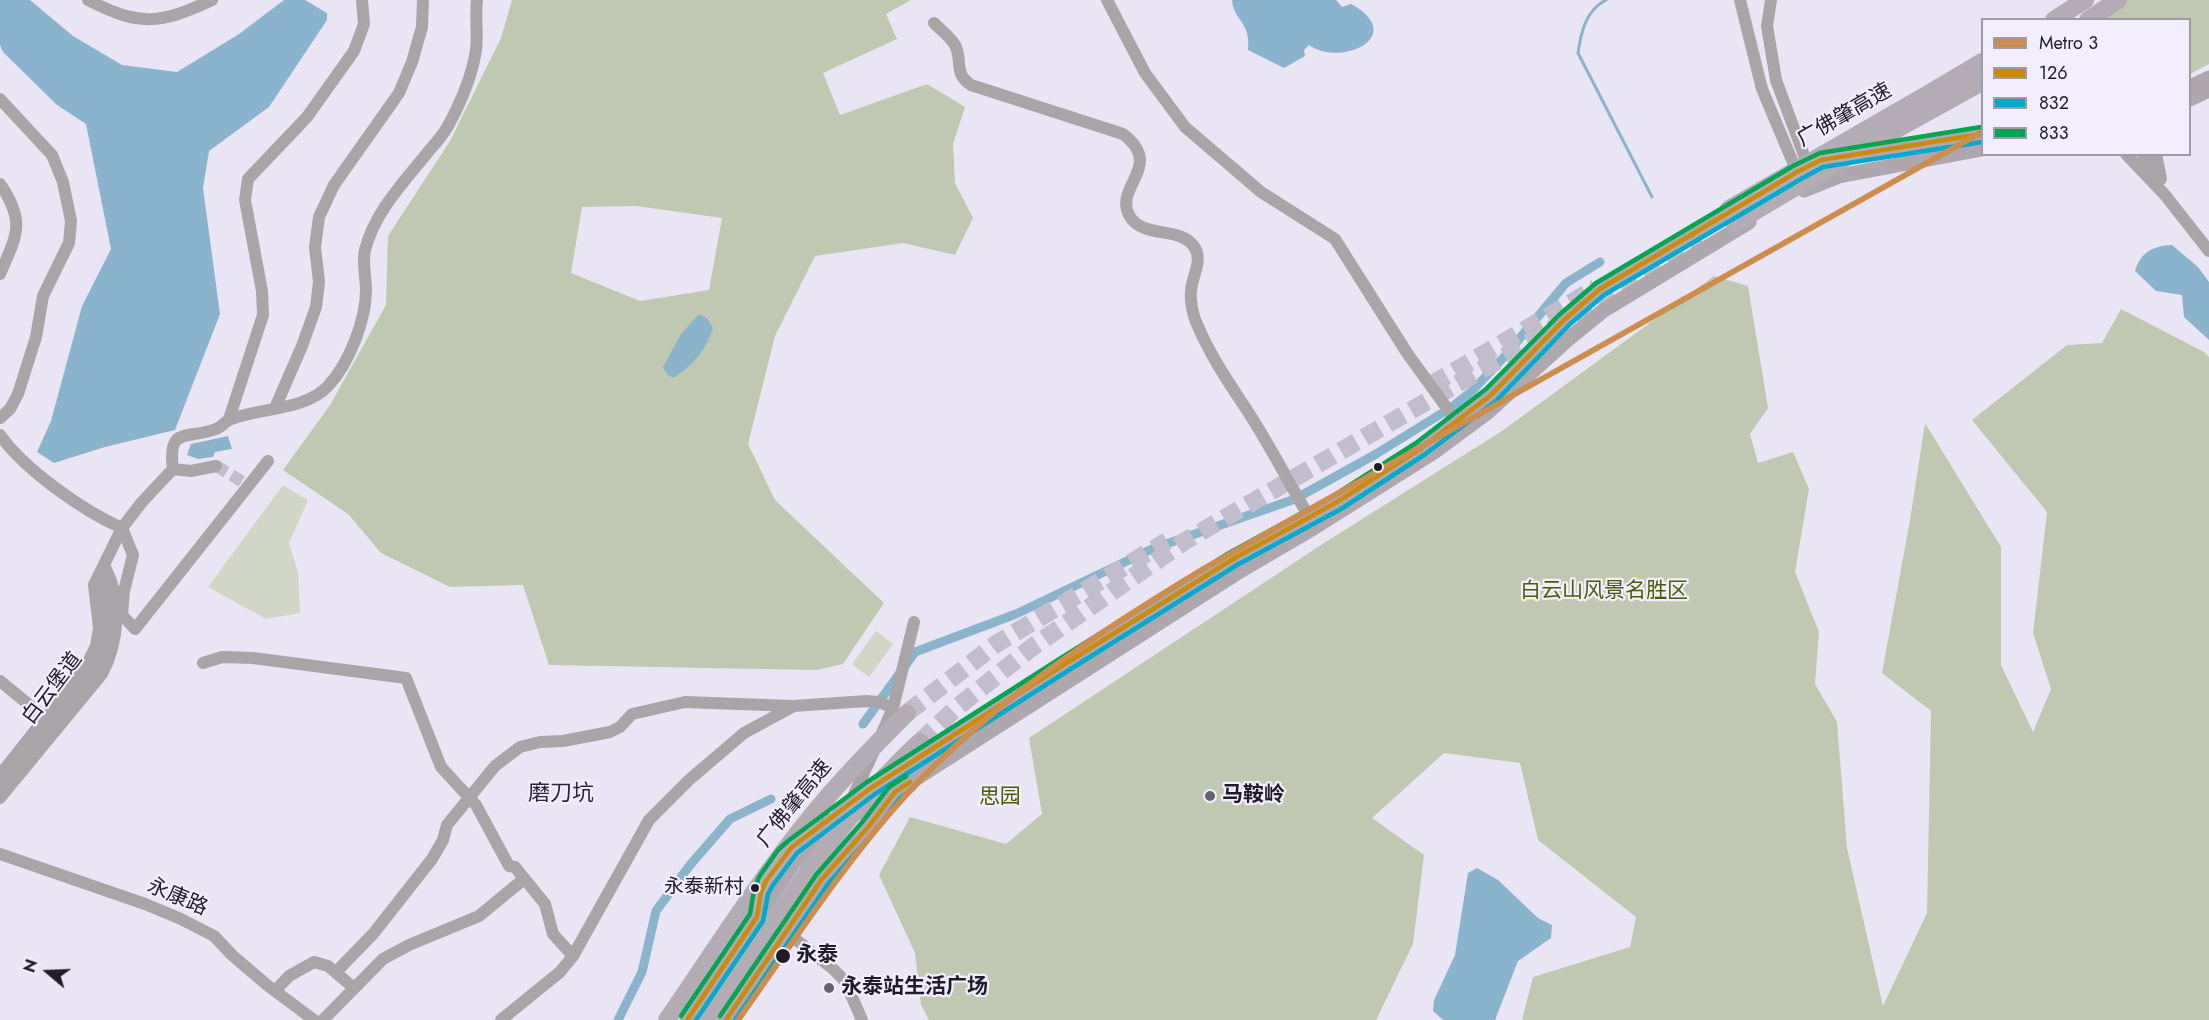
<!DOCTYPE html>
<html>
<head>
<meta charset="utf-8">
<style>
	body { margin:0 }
	#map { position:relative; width:2209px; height:1020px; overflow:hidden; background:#eae5f5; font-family:Jost,sans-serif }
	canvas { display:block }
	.legend { position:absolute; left:1981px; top:18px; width:210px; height:138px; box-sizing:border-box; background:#f2eefd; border:2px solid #9e9aa8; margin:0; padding:8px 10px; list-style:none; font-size:18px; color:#1f1b28 }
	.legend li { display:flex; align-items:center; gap:12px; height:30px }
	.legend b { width:30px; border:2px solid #9e9aa8 }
	.north { position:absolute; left:18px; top:942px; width:60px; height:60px; -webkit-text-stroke:4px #f2eefd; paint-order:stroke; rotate:289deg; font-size:16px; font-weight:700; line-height:24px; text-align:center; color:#1f1b28 }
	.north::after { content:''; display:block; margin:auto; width:21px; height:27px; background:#1f1b28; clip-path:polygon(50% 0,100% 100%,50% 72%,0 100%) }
</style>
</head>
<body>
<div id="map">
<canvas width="2209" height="1020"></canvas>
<ul class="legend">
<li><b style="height:8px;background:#cd8d4d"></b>Metro 3</li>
<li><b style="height:8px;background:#cc8a08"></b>126</li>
<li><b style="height:8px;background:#00a9ce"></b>832</li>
<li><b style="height:8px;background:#00a651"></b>833</li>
</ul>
<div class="north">N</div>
</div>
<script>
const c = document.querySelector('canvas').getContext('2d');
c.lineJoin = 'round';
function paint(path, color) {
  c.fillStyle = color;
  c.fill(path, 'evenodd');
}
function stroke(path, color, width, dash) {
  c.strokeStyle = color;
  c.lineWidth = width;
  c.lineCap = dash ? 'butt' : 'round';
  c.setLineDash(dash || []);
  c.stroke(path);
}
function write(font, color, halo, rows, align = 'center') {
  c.font = font + ' Jost,"Noto Sans SC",sans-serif';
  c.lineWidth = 4.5;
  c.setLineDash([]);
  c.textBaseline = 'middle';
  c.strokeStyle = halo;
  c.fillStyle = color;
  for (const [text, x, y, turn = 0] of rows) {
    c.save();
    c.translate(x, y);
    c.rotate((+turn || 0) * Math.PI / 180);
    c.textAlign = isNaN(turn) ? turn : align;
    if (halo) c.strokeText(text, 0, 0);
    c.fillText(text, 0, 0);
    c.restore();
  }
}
paint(new Path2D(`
	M283,485l25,15 -19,43 9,29 2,41 -34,6 -58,-32z
	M876,631l17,13 -24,33 -17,-13z`), '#d1d6c7');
paint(new Path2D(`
	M512,0h399l-25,14 11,25 -74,34 17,42 87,-31 38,23 -12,37 2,39 18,35 -18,37 -52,-12 -88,13 -40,80 -27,108 27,56 109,103 -41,61 -27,6 -267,-5 -26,-80 -73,2 -69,-34 -33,-39 -65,-44 47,-65 56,-100 2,-69 62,-95 51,-103zM636,206l86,12 -13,72 -69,11 -69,-28 11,-66z
	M2125,0h84v64l-19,10v-54h-91z
	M1714,276l34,10 20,122 -18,26 8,29 35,-11 16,37 -14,83 24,60 -4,52 22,38 10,126 36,158 44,-93 4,-202 -49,-38 28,-153 15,-97 76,124v118l32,67 18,-43 -18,-56 14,-121 -75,-92 95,-75 35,-2 19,-34 83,43 5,5v663h-687l11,-43 97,-30 6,-30 -98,-77 -18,-77 -76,-10 -72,65 52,37 -11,89 -37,76h-447l-8,-15 -6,-52 -36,-78 31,-58 96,27 36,-30 -13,-76 295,-195 178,-112z`), '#c1c8b1');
paint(new Path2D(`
	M0,0h30l43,36 49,29 55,7 62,-38 45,-34h21l22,13v7l-58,87 -60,44 -6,37 17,126 -45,116 -70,17 -51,16 -17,-11 14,-31 31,-115 29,-57 -25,-125 -29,-19 -54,-53 -3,-7z
	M1232,0h104l6,7 9,-3c58,32 -10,64 -42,41l-5,5 1,6 -21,12 -36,-18c3,-29 -14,-28 -16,-50z
	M2172,245l26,22 11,15v58l-25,-23 -2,-22 -26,-4 -21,-20c6,-20 19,-25 37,-26z
	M699,314l8,4 6,10c-7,22 -20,38 -40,50l-6,-4 -4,-7 18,-33z
	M228,436l4,13 -17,3 -2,5 -15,2 -11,-4 4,-11z
	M1477,868l21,12 40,38 14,7 -1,13 -33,23 -23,59h-52l-10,-9 1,-11 21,-45 13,-82z`), '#89b4cc');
stroke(new Path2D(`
	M1606,0c-20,10 -25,32 -28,53l74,144`), '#89b4cc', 3);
stroke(new Path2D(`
	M863,724l52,-72 101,-38 136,-65 143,-50 81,-45 76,-47 20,-16 33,-35 61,-73 34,-21
	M618,1020l24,-48 14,-61 34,-46 40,-46 41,-20`), '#89b4cc', 9);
stroke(new Path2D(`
	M216,466l32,19`), '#c1bdcc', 12, [12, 6]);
stroke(new Path2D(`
	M1431,385l165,-97
	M907,713l89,-69 171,-103
	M920,742l35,-33 76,-61 154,-107 518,-299`), '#c1bdcc', 18, [18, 9]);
stroke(new Path2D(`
	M88,0c52,27 72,24 124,0
	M1107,0l38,73 40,54 76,65 74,47 72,114 50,69
	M1740,0l22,89 35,83
	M1771,0l-4,26 9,54 32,86
	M934,23c7,7 16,14 21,22 8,16 -2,28 16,40l152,49c42,32 -9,52 6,81 13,25 53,10 66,33 8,14 -4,30 -4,44 -1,9 2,24 6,32 14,34 35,63 55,94 20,32 38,66 57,99
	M0,99l52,56 11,27 8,39 -2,22 -26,53 -7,41 -18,57 -8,15 -10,9
	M2126,154l39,41 44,56
	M2143,154l13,24
	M2156,154l5,25
	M0,184c26,38 17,51 0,90
	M275,408l27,-62 14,-39 3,-25 -4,-35 4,-30 15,-32 65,-92 13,-31 10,-35 1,-27
	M229,419l34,-104 -1,-24 -17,-91 3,-21 59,-62 47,-66 10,-27 -2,-24
	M0,435c24,34 83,76 122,93l11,27 -9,36 -2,24 13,14 133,-168
	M173,469c-6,-44 15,-29 43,-40 6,-2 9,-8 15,-10 30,-11 75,-9 97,-33 21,-22 38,-66 38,-96 0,-12 -4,-28 -1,-40 10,-39 39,-68 63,-98 7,-8 15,-17 20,-26 12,-22 24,-50 28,-76 2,-16 -1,-33 1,-50
	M203,663l19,-6 31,1 153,20 35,89 35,38 33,61 6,1 30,37 8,30 20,22
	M0,681l50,41
	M882,733l11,-25 21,-86
	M0,775l85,-107 11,-22 3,-18 -5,-43 28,-57 20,-26 31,-33 18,2 25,-5
	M0,798l102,-124c17,-32 20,-75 3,-107
	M850,803l24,-52
	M860,814l35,-22 -5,-16
	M797,843l31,-24
	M0,854l145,50 36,15 33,17 18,19 35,30 47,35
	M785,931l47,37 13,13 17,39
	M336,972l37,-38 59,-75 11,-19 4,-15 48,-59 25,-19 20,-5 23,-1 47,-9 10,-5 12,-13 53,-12 108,4 74,-5 12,1 14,6
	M275,991l14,-15 25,-14 14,4 26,22
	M323,1020l60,-61 26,-14 70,-29 45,-37
	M501,1020l59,-48 13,-16 76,-136 40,-40 55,-47 48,-26`), '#a9a4a8', 12);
stroke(new Path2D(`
	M2190,87l19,-9
	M2190,99l19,-9
	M1858,153l124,-19
	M1804,190l35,-14 143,-27
	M895,772l249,-158 89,-55 104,-57 83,-53 71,-54 73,-75 32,-28 143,-86
	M687,1020l106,-156 57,-61 15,-11
	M726,1020l96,-141 43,-48 30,-39 345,-221 75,-44 119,-75 54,-40 78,-71 38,-31 145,-88`), '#aea7ae', 15);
stroke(new Path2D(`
	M2054,20l31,-20
	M1935,90l47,-28`), '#b3acb5', 18);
stroke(new Path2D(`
	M0,787c19,-24 39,-47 58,-71 18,-22 41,-43 47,-72 7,-29 -4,-49 0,-77`), '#a9a4a8', 12);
stroke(new Path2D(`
	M2088,20l30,-20
	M1729,209l206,-119
	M1735,223l99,-59 148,-82
	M667,1020c53,-77 103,-157 164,-227 24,-28 50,-54 76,-80
	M708,1020c65,-96 126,-199 212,-278`), '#b3acb5', 18);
stroke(new Path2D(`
	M687,1020l70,-103 4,-25 5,-11 26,-34 79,-59 194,-124 168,-105 104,-57 83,-53 71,-54 73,-75 36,-31 197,-117 24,-12 161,-26
	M726,1020l96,-141 48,-54 25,-33 15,-10`), '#cc8a08', 4.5);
stroke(new Path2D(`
	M696,1020l67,-99 5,-27 5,-9 24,-32 78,-59 194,-124 168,-105 104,-56 83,-54 72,-54 73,-76 35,-30 197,-116 22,-12 159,-25
	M735,1020l93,-136 48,-54 24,-32 14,-10`), '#00a9ce', 4.5);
stroke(new Path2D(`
	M681,1016l69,-102 4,-24 5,-13 19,-27 10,-9 79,-59 194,-124 168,-105 104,-57 83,-53 70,-54 73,-74 37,-32 197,-117 27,-13 161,-26
	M720,1016l96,-141 48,-55 25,-33 17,-11`), '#00a651', 4.5);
stroke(new Path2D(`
	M738,1020c54,-76 105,-156 168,-225 86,-93 191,-162 299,-227l777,-436`), '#cd8d4d', 6);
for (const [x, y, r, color] of [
	[1378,467,5,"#1f1b28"],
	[1210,796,6,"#666270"],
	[755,888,5,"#1f1b28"],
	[783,956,8,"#1f1b28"],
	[829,988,6,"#666270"]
]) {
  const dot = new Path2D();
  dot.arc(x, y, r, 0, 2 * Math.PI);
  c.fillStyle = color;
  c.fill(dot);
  stroke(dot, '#f2eefd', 2);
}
write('20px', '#1f1b28', '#f2eefd', [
	["永泰新村",744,888]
], 'right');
write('21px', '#1f1b28', '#f2eefd', [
	["广佛肇高速",1845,116,-30],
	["白云堡道",53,689,-53],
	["广佛肇高速",795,804,-51],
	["永康路",177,898,23]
]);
write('21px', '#4b5c00', '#f2eefd', [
	["白云山风景名胜区",1604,592],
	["思园",1000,798]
]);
write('bold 21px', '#1f1b28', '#f2eefd', [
	["马鞍岭",1222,796],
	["永泰站生活广场",841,988]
], 'left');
write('bold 21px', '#1f1b28', '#f2eefd', [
	["永泰",796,956]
], 'left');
write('22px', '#2c243f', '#f2eefd', [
	["磨刀坑",561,795]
]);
</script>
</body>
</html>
